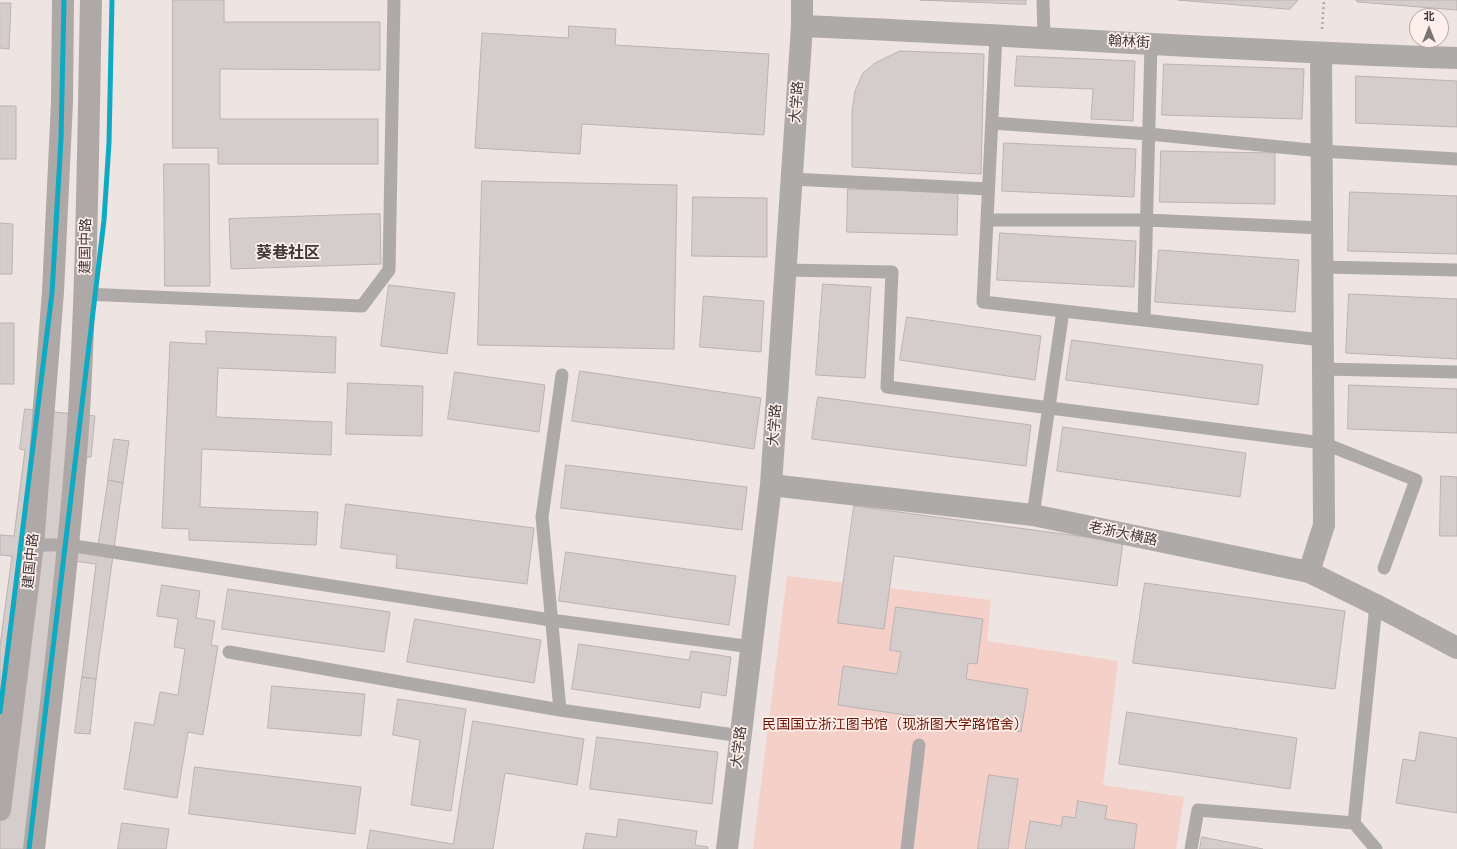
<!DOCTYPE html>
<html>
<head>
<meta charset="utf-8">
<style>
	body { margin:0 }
	#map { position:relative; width:1457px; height:849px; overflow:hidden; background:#eee4e2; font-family:Figtree,"Noto Sans SC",sans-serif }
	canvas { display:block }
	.north { position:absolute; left:1409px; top:8px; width:40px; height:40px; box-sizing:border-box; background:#ffefeb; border:1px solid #b2a6a3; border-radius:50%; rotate:0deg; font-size:11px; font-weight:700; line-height:16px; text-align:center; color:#3e3837 }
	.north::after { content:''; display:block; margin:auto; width:14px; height:18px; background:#7c7473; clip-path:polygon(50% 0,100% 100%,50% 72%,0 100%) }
</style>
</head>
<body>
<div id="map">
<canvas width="1457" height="849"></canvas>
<div class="north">北</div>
</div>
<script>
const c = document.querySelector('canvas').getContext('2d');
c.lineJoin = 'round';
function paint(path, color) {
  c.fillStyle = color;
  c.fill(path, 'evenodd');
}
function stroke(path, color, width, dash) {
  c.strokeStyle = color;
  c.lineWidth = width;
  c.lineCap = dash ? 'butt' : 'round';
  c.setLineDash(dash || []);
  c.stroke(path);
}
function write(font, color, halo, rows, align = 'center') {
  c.font = font + ' Figtree,"Noto Sans SC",sans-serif';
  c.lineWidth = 3.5;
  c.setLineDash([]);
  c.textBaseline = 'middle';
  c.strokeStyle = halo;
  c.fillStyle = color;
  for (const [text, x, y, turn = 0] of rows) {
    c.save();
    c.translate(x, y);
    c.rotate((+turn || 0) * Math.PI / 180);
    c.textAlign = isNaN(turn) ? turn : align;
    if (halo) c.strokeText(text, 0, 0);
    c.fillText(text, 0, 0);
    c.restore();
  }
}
paint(new Path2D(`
	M787,576l204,24 -4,41 131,20 -15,124 81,12 -8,52h-423z`), '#f4d0c8');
const building = new Path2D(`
	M173,0h51v22h156v48l-160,-1v50h158v45h-160v-16h-45z
	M920,0h106v4z
	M1178,0h120l-8,9z
	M1356,0h101v10l-99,-8z
	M0,3h11l-2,46 -9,-1z
	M569,26l47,3 -1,16 154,9 -5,81 -182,-11 -2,30 -105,-6 7,-115 86,5z
	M900,51l84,3 -3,120 -129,-7v-55l3,-21 8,-18 12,-10z
	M1017,56l118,5 -2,60 -42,-2 2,-30 -78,-3z
	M1164,64l140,5 -2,50 -140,-4z
	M1356,76l101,5v46l-101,-4z
	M0,106h16v53h-16z
	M1004,143l132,6 -2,48 -132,-6z
	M1161,151l114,2v51l-115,-2z
	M164,164h45l1,122h-45z
	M482,181l195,4 -3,164 -196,-4z
	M848,189l110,3 -1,43 -110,-3z
	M1350,192l107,4v58l-109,-3z
	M693,197l74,1v59l-75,-1z
	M380,214l1,50 -150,5 -2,-50z
	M0,223l13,1 -1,50h-12z
	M1000,233l136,8 -2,46 -137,-7z
	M1159,250l140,10 -4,52 -140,-10z
	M823,284l48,3 -6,91 -49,-3z
	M389,285l66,8 -8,61 -66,-8z
	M1349,294l108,5v60l-111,-6z
	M704,296l60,5 -3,51 -61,-5z
	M907,317l134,19 -6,44 -135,-20z
	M0,323h14v61h-14z
	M206,331l130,6 -1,36 -117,-5 -2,49 116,5 -1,33 -129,-6 -2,58 118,5 -2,33 -127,-5v-11l-27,-1 8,-186 36,2z
	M1072,340l191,25 -5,40 -192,-25z
	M580,371l181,27 -7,51 -182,-28z
	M455,372l90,13 -6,47 -91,-13z
	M348,383l75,3 -1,50 -76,-2z
	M1349,385l108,4v44l-109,-4z
	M818,397l213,28 -5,41 -214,-27z
	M25,409l70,7 -4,41h-4l-12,85 23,3 10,-65 15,3 -27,196 -14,-2 14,-113 -23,-3 -35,288h-38v-203l12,-90 -12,-1v-20l14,1 11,-86 -5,-1z
	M1063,427l183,26 -6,44 -183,-26z
	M114,439l15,2 -6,42 -15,-3z
	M566,465l181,22 -5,43 -181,-22z
	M1441,476l16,1v59h-17z
	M346,504l188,24 -7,56 -131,-16 1,-13 -56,-7z
	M854,506l269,36 -6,44 -223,-30 -10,73 -46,-6z
	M566,552l170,24 -7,49 -170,-24z
	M1145,583l200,28 -10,78 -202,-26z
	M162,585l38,6 -4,27 19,3 -4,24 7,1 -15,89 -15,-3 -11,66 -53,-9 11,-67 19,3 6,-33 18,3 7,-46 -11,-2 4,-28 -21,-3z
	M228,589l162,23 -6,40 -162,-23z
	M896,607l87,12 -6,45 -9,-1 -2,16 62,10 -7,43 -183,-27 5,-39 54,8 4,-22 -11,-2z
	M415,619l126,21 -7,43 -127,-21z
	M579,644l110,16 2,-9 40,6 -5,39 -24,-4 -2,16 -128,-19z
	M82,677l14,2 -6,55 -15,-1z
	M272,686l93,8 -4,42 -93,-8z
	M398,699l68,10 -15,102 -40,-6 9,-65 -27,-5z
	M1127,712l170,26 -7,51 -171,-25z
	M473,721l111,18 -7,46 -72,-12 -12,76h-126l3,-19 83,14z
	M1420,732l37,6v75l-61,-10 7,-44 12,2z
	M597,737l121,15 -6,52 -122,-15z
	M195,767l166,20 -6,47 -166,-20z
	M989,775l29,4 -10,70h-30z
	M1078,801l29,5 -2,13 32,5 -3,25h-109l5,-28 31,5 2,-10 12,2z
	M619,819l78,12 -2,14 13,2v2h-125l3,-16 30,4z
	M122,823l47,6 -3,20h-48z
	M1202,837l61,12h-63z`);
paint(building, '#d4cdcb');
stroke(building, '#bab3b2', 1);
stroke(new Path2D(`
	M1322,29l2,-29`), '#aea9a9', 2.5, [2, 3]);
stroke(new Path2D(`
	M1043,0l1,37
	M996,35l-13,267 339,38
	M992,123l157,11 172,17 136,8
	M792,179l196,10
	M987,220h160l175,8
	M1322,267l135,3
	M785,270l107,2 -5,115 436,56 93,37 -32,88
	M84,294l278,12 27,-36 5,-270
	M1144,320l7,-277
	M1323,369l134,3
	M1033,515l30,-204
	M33,545h35l483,75 201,27
	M229,652l331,58 181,26
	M560,710l-18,-193 20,-142
	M907,849l12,-104
	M1191,849l7,-39 156,13
	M1376,849l-22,-26 22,-218`), '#aeaaa9', 13);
stroke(new Path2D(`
	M802,26c218,9 436,25 655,32
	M771,485l262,30 276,57 67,33 81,43
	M1309,572l15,-47 -3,-471
	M727,849l44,-364 31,-459v-26`), '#aeaaa9', 22);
stroke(new Path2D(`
	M0,810l33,-265 20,-253 9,-190 1,-102
	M34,849c16,-140 34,-280 44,-421 9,-143 10,-285 13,-428`), '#aea8a7', 22);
stroke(new Path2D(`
	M0,712l52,-419 9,-154 3,-139
	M29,849l75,-629 5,-77 3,-143`), '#0faac1', 5);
write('14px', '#3e3837', '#ffefeb', [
	["翰林街",1129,42,3],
	["大学路",797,102,-86],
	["建国中路",86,246,-89],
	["大学路",775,425,-86],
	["老浙大横路",1123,534,12],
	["建国中路",31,561,-84],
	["大学路",739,747,-83]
]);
write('14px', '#6e1605', '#ffefeb', [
	["民国国立浙江图书馆（现浙图大学路馆舍）",895,725]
]);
write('bold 16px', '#3e3837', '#ffefeb', [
	["葵巷社区",288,253]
]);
</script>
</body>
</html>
